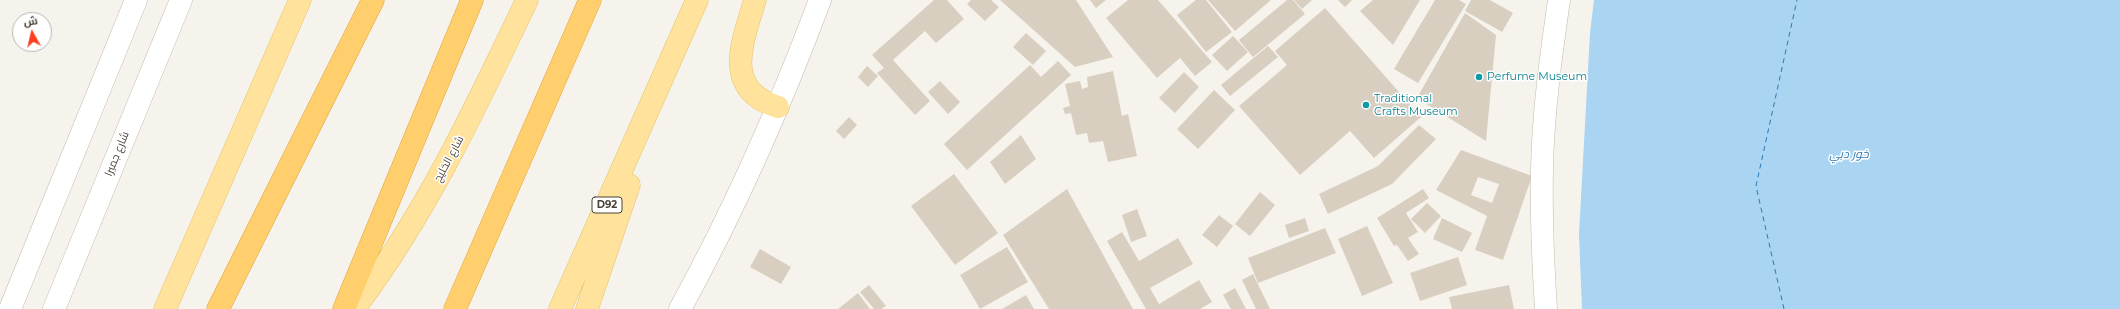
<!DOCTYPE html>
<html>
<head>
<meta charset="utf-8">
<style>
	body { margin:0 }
	#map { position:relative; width:2120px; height:309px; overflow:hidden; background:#f6f3ec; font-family:Montserrat,Cairo,sans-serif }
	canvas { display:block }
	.north { position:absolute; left:12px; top:12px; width:40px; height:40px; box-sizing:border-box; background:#fff; border:1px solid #b7b4b0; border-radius:50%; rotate:352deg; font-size:11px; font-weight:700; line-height:16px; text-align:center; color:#4b4439 }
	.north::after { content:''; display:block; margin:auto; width:14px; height:18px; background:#fc3f1d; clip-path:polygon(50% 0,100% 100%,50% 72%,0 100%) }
</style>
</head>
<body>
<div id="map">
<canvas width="2120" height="309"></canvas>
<div class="north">ش</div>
</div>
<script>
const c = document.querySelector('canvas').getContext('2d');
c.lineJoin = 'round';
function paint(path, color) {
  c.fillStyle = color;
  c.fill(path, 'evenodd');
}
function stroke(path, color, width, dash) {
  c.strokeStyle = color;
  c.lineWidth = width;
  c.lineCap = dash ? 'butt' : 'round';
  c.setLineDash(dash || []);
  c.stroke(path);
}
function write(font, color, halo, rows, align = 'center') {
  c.font = font + ' Montserrat,Cairo,sans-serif';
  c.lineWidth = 3;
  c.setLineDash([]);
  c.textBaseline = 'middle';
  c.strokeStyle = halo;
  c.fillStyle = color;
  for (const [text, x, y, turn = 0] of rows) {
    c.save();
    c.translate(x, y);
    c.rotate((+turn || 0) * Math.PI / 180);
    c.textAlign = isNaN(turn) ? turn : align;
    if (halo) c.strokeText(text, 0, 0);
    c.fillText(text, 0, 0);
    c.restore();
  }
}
paint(new Path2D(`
	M1594,0h526v309h-538l-3,-75 11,-201z`), '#a9d4f2');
stroke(new Path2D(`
	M1784,309l-28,-123 41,-186`), '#2e7ab2', 1, [5, 4]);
paint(new Path2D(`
	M934,0h13l17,19 -28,24 -11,-12 -32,29 37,41 -15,14 -38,-42 7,-5 -12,-13z
	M971,0h20l8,7 -14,14 -18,-17z
	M1000,0h76l37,57 -38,10z
	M1090,0h16l-10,8z
	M1128,0h30l54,62 -17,14 -15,-18 -23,20 -51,-60z
	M1196,0h10l26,32 -26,20 -29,-37z
	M1208,0h63l-36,31z
	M1287,0h6l12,14 -52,43 -14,-17z
	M1294,0h18l-10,9z
	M1338,0h14l-7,7z
	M1373,0h47l-27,45 -33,-34z
	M1435,0h24l7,4 -48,79 -24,-14z
	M1471,0h19l23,13 -11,19 -37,-21z
	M1325,8l96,109 -47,41 -24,-27 -50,44 -61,-69 48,-41 -12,-14z
	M1465,13l31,22 -10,106 -69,-43z
	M1026,33l20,18 -13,14 -20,-18z
	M1233,36l15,16 -21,19 -15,-16z
	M1268,46l10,11 -48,39 -9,-11z
	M1058,61l13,14 -104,95 -23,-26 86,-79 11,12z
	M867,66l11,10 -10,11 -10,-10z
	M1113,71l9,45 6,-2 9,42 -29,6 -5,-21 -14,2 -2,-10 -11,2 -5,-22 -6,1 -2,-6 7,-2 -5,-22 15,-3 2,8 6,-2 -1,-10z
	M1184,72l15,15 -24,26 -16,-15z
	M940,81l20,21 -12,12 -20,-22z
	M1214,90l21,20 -37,39 -21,-20z
	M849,117l8,8 -13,14 -8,-8z
	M1419,125l17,14 -44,45 -64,30 -9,-20 59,-28z
	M1021,135l15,24 -31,25 -15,-22z
	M1461,150l71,26 -29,84 -28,-10 12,-34 -51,-26zM1478,177l21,7 -7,19 -21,-8z
	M954,174l44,59 -43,32 -44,-59z
	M1067,189l66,120h-84l-46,-74z
	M1423,189l6,9 -23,15 12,19 -10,6 11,16 -11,7 -11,-16 -3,1 -17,-28z
	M1260,192l15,13 -25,31 -15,-12z
	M1427,203l14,13 -16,17 -14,-14z
	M1137,209l10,27 -16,6 -9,-27z
	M1219,215l14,11 -16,21 -15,-12z
	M1305,218l4,13 -20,7 -4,-13z
	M1442,218l30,15 -10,19 -29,-13z
	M1367,226l26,57 -31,13 -24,-57z
	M1325,228l11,25 -78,30 -10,-25z
	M1122,232l17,29 39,-23 15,26 -43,24 9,16 40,-24 13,22 -12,7h-54l-39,-68z
	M1007,247l21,35 -48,27 -20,-34z
	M760,249l31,18 -10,17 -31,-17z
	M1458,257l9,28 -47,16 -10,-28z
	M1253,274l17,35h-14l-14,-29z
	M869,285l17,21 -5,3h-7l-14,-17z
	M1509,285l5,24h-62l-3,-12z
	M1235,288l11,21h-15l-8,-14z
	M858,293l12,16h-32z
	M1026,295l8,14h-32z`), '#d8cfc1');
const minor = new Path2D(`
	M10,309l126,-309
	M54,309l127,-309
	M680,309c55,-100 100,-202 140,-309
	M1546,309c-3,-47 -5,-93 -4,-140 1,-56 9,-113 17,-169`);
const major = new Path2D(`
	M755,0c-12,41 -34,89 23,107
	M165,309l135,-309
	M354,309c72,-95 122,-202 173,-309
	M560,309l137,-309
	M587,309l42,-124`);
const highway = new Path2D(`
	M218,309l155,-309
	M344,309l128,-309
	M455,309l135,-309`);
stroke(minor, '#c2bbae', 23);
stroke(major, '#e6c16a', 23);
stroke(highway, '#e0a43c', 23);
stroke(minor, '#fff', 22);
stroke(major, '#ffe39c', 22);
stroke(highway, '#ffcf6e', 22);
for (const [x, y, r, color] of [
	[1479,77,4,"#0f9aa8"],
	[1366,105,4,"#0f9aa8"]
]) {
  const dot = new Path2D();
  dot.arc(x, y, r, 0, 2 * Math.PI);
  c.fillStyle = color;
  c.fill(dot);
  stroke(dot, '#fff', 1.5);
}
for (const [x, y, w] of [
	[607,205,30]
]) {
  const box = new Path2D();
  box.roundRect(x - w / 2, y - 8, w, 16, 3);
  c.fillStyle = '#fff';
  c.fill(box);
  stroke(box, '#4b4439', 1);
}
write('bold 10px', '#4b4439', null, [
	["D92",607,205]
]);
write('11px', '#0d838f', '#fff', [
	["Perfume Museum",1487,77],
	["Traditional",1374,99],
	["Crafts Museum",1374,112]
], 'left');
write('11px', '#4b4439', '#fff', [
	["شارع جميرا",117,154,-68],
	["شارع الخليج",449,159,-62]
]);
write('italic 12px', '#2e7ab2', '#fff', [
	["خور دبي",1849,154]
]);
</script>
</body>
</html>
